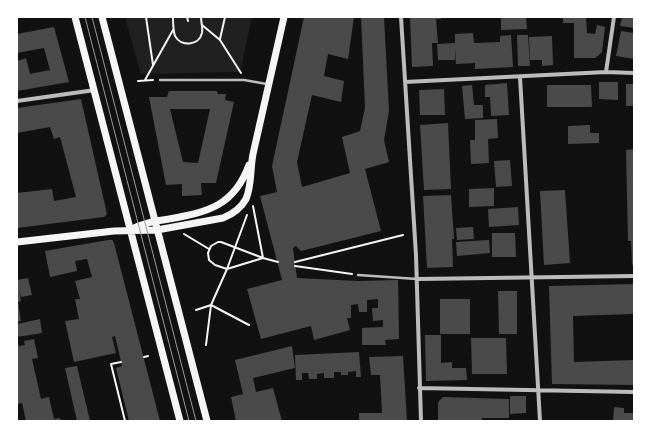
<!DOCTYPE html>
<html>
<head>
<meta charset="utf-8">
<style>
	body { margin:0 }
	#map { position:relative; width:651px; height:438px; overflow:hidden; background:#111; font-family:"Source Sans 3",sans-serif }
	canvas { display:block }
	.frame { position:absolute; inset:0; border:18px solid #fff; pointer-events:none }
</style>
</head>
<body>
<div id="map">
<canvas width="651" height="438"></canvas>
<div class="frame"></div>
</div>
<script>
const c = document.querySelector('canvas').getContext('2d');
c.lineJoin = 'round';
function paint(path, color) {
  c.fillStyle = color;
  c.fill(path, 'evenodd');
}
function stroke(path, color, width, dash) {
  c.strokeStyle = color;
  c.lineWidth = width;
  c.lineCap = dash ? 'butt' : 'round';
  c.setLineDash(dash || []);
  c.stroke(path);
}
paint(new Path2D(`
	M125,17h127l-12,55 -99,2z`), '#202020');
paint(new Path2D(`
	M304,17h50l-6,42 -20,-5 -4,22 20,5 -3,21 -29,-7 -15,67 5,25 48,-14 -8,-36 18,-6 5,-23 -4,-91h23l5,94 -5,29 5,22 -24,7 16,62 -80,20 -5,-5 -3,2 4,30 61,3 40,-1 1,59 -14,1 1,5h-24v-17l21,-1v-7l-10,1 -1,-13h6v-9l-11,1v12h-8l-1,-8 -7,1v13h-4l3,12 -36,10 -3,-14 -50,13 -14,-50 35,-9 -22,-84 17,-4 -5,-26z
	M410,17h31v2h-5l2,24h-6l1,23 -21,1z
	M501,17h25l1,12 -26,1z
	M563,17h23l1,16 8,1 2,-9 8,2 -3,25 -3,3 -4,3h-21v-35h-11z
	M622,17h12v11l-14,-2z
	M54,27l15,55 -52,9v-30l9,-3 4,16 20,-4 -6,-22 -27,5v-19z
	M621,31l13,2v26l-18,-3z
	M473,33l1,10 26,-1v-6l11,-1 2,32 -38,2v-6l-19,1 -1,-16v12h-17l-1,-16 18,-1v-9z
	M517,35h11l2,31h-12z
	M552,36l1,29 -11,1v-6h-12l-1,-23z
	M599,82h19v18l-19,-1z
	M507,83l2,32 -18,1 -1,-19h-5v-12z
	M626,84h8v22h-8z
	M472,85l2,20h9v13l-18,1 -3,-33z
	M547,85h44l1,22h-45z
	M444,89l1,26h-25l-1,-25z
	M169,91h48l1,3h8l-1,6 9,2 -18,81h-15l1,12 -20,1v-12l-16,1 -17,-88h18zM170,109h40l-12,54 -15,-1z
	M81,99l26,115 -3,3 -87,11v-35l35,-4 2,12 22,-4 -16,-60 -6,2 -4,-12 -33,6v-25z
	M497,119l1,19 -10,1 1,24 -18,1 -1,-24h5v-20z
	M448,123l3,66 -27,1 -4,-65z
	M590,125v8h9v10l-31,1v-18z
	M634,149v116h-2l-1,-24h-3l-2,-91z
	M510,160l2,26 -16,1 -2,-26z
	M494,188v18l-25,1v-18z
	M565,190l5,73 -26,2 -4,-74z
	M451,195l3,44h-2l1,28 -26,1 -4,-72z
	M518,207l1,18 -30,2 -1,-18z
	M473,227l1,12 -17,1 -1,-12z
	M492,233h23l1,24h-24z
	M108,240h4l2,3 46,178h-31l-13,-53 6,-2 -7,-30 -3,1 4,16 -42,9 -9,-41 14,-2 -4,-20h5l-5,-18 17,-4 -5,-18 -12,2 2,10 -27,6 -5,-26z
	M489,240l1,13 -33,3 -1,-14z
	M28,278l4,17 -11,2 -2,-8 2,12 -3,1 3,19 -4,1v-42z
	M634,284v30l-61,2 1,46 60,-2v25l-82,-1 -3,-98z
	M498,291h19v43h-18z
	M440,299h30v35h-30z
	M40,319l2,14 -25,4v-13z
	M425,335h16v28l11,-1v6h14l1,12 -41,1z
	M471,338h35l1,36h-35z
	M34,339l4,19 -6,1 9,40 8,-2 5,22 6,-1 1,3h-35l-4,-18 -5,1v-62l2,4 6,-1 -1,-4z
	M292,346l3,22 -42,10 3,14 17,-4 9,33h-46l-5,-24 12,-3 -8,-34z
	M359,352l2,25h-5v-6l-8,1v3h-7v-3h-7v6h-10v-5l-7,1v5h-8l-1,-6h-6v7h-6l-1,-25z
	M403,356l4,65h-48v-8h23l-2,-38h-9l-2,-18z
	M77,366l13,55h-13l-12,-53z
	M510,396h16v17l-16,1z
	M443,397l66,2v19h-27v3h-44v-19z
	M614,407l10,1v5h10v8h-21z`), '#4a4a4a');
stroke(new Path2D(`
	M146,17l7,48
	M173,17c0,6 0,13 2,19 6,11 24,10 27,-3 1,-5 -1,-11 -1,-16
	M187,17l1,4
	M202,25l18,15 21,33
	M220,39l5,-22
	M145,80l28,-50
	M138,81l15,-1
	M253,206l10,52
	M184,234l25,15
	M263,258l-42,-16h-3l-7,4 -3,7 1,7 6,5 12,4 36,-11 15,4
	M295,262l108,-27
	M295,266l57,8
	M196,310l15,-5 38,20
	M206,345l5,-40 16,-36 20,-54
	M144,357l4,-1
	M121,362l-10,2 14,57
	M163,421h1`), '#f5f5f5', 2);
stroke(new Path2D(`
	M160,80h84l23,4
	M358,275l59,4`), '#bcbcbc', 2.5);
stroke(new Path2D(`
	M401,17l15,238 5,166
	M606,72l8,-55
	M520,77l20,344
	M405,82l201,-10 28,1
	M17,101l78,-11
	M417,279l217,-3
	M419,388l215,4`), '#bcbcbc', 4);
stroke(new Path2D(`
	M75,17l105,404
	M102,17l105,404
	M130,230c13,-7 25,-9 39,-11 39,-7 65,-13 80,-54
	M17,242l97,-11 43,-1 66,-12c10,-4 18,-10 23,-19 6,-14 4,-30 7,-45 10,-46 21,-91 31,-137`), '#f5f5f5', 7);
stroke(new Path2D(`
	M85,17l104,404
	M92,17l104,404`), '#9a9a9a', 1);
</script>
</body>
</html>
